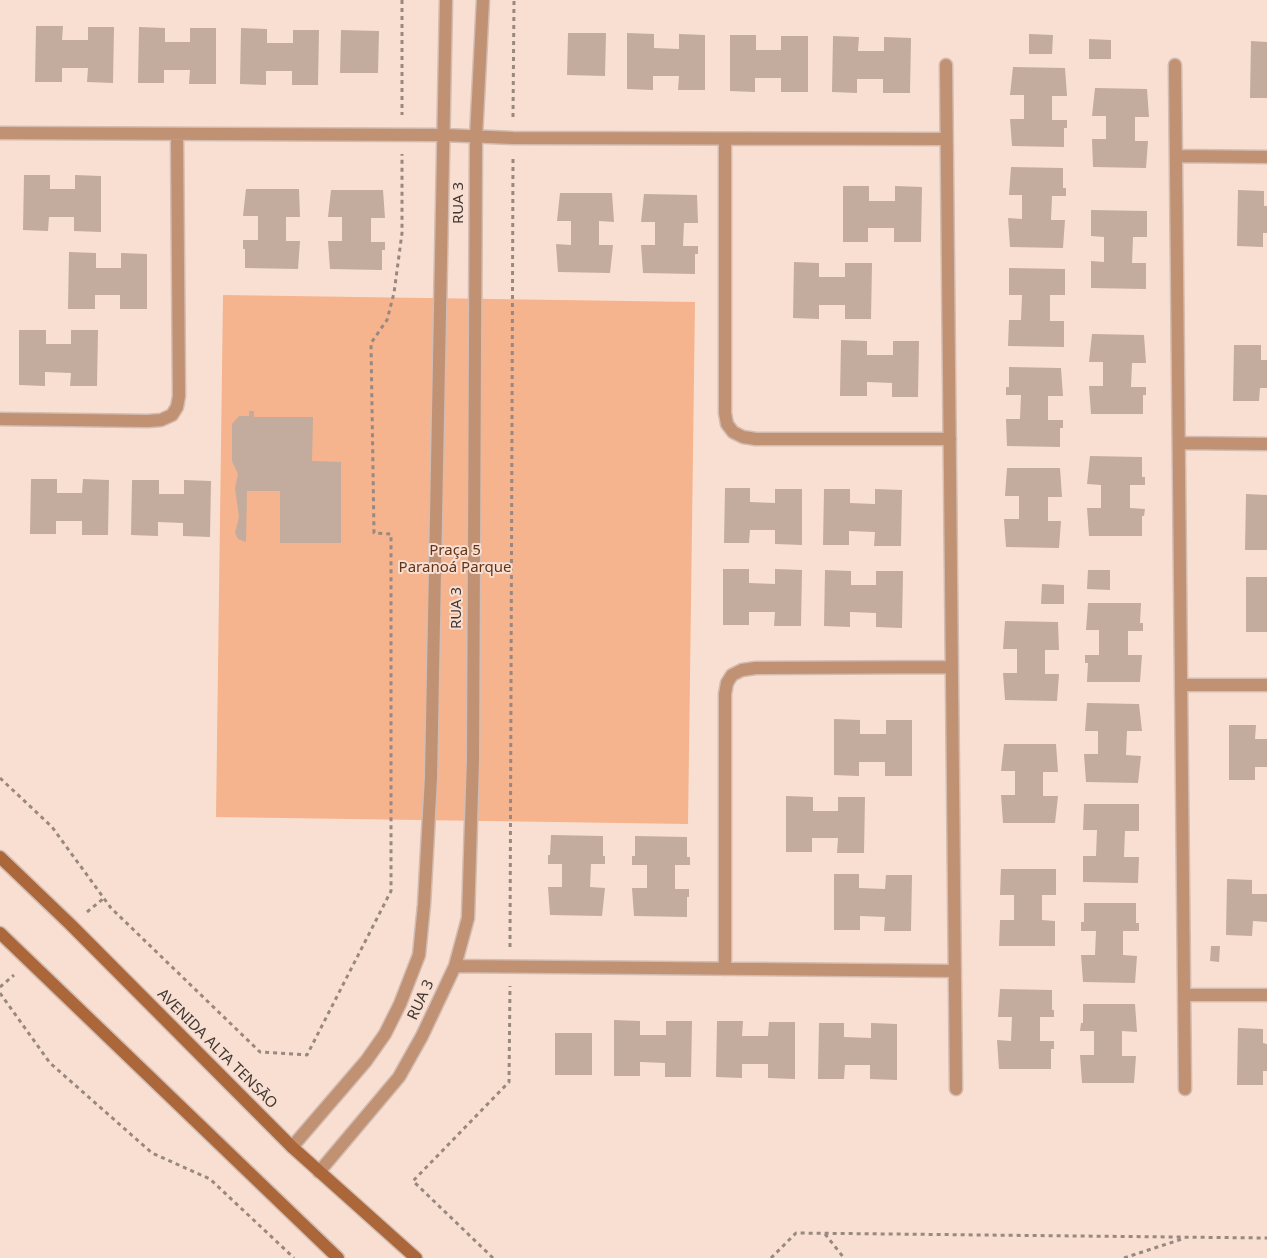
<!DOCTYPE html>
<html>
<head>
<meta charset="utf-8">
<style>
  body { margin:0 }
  canvas { display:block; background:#f8dfd2 }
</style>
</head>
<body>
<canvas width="1267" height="1258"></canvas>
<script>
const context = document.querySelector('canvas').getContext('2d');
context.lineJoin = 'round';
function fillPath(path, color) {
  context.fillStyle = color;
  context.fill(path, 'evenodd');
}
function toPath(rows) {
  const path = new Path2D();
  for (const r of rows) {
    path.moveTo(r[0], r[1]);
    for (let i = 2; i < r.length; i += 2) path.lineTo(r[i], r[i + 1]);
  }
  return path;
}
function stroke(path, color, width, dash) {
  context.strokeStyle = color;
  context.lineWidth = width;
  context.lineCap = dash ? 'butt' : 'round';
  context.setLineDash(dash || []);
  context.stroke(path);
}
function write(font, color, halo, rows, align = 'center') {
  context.font = font + ' "Noto Sans",sans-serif';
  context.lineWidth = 4;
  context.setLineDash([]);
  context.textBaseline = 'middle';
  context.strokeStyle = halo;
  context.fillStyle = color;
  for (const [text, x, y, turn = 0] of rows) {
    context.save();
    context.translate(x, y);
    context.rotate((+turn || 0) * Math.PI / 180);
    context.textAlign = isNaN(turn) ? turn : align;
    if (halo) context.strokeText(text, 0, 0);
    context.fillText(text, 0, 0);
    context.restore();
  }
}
fillPath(toPath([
  [223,295,695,302,688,824,216,817]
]), '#f5b48e');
fillPath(toPath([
  [36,26,63,26,62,40,88,40,88,27,114,27,113,83,87,82,88,68,62,68,62,82,35,82],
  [139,27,165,28,165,42,190,42,190,28,216,28,216,84,189,84,190,70,164,70,164,83,138,83],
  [241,28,267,29,267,43,293,43,293,30,319,30,318,85,292,85,292,71,266,71,266,85,240,84],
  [341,30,379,31,378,73,340,73],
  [568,33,606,33,605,76,567,75],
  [627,33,654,34,654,48,679,49,679,34,705,35,705,90,678,90,679,76,653,76,653,90,627,89],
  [1029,34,1053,35,1052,54,1029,54],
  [730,35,756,35,756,50,781,50,781,36,808,36,808,92,781,92,781,78,755,78,755,92,730,91],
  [833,36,859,37,858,51,884,51,884,37,911,38,910,93,883,93,883,79,857,79,857,93,832,92],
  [1089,39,1111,40,1111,59,1089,59],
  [1251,41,1267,42,1267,98,1250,98],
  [1013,67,1065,68,1067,96,1052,96,1052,120,1067,120,1067,128,1064,128,1064,147,1012,146,1010,119,1024,119,1024,95,1010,95],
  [1095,88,1147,89,1149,117,1135,117,1135,141,1148,141,1146,168,1093,167,1092,139,1106,139,1106,116,1092,116],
  [1011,167,1063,168,1063,188,1066,188,1066,196,1052,196,1051,220,1065,220,1063,248,1010,247,1008,218,1022,219,1022,195,1009,195],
  [24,175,50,175,50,189,75,189,75,175,101,176,101,232,74,231,74,217,49,217,48,231,23,230],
  [843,186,869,186,869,201,895,201,895,186,922,187,921,242,894,242,894,228,868,228,868,242,843,242],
  [246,189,299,189,300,217,286,217,286,241,300,241,298,269,245,268,245,249,243,249,243,240,258,240,258,216,243,216],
  [331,190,383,190,385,218,371,218,371,242,385,242,385,250,382,250,382,270,330,269,328,241,342,241,342,217,328,217],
  [1238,190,1264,191,1264,206,1267,206,1267,233,1263,233,1263,247,1237,246],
  [560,193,612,193,614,222,599,221,599,245,613,245,610,273,558,272,556,244,571,245,571,221,557,221],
  [644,194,697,195,698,223,684,223,683,246,698,246,698,254,695,254,695,274,643,273,641,245,655,245,655,222,641,222],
  [1091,210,1147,211,1147,237,1133,237,1132,263,1146,263,1146,289,1091,288,1091,261,1104,262,1104,237,1091,236],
  [69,252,96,253,96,268,121,268,121,253,147,254,147,309,120,309,120,295,95,295,95,309,68,309],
  [794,262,819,263,819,277,845,277,845,263,872,263,871,319,845,319,845,305,819,305,819,319,793,318],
  [1009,268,1065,269,1065,295,1050,295,1050,321,1064,321,1064,347,1008,346,1009,320,1021,320,1022,295,1009,295],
  [19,330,46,330,46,344,71,344,71,330,98,330,97,386,70,386,71,373,45,372,45,386,19,385],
  [1092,334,1144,335,1146,363,1132,363,1131,387,1146,387,1146,395,1143,395,1143,414,1091,414,1089,386,1103,386,1103,362,1089,362],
  [841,340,867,341,867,355,893,355,893,341,919,341,918,397,892,397,892,383,867,382,867,396,840,396],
  [1234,345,1261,345,1261,360,1267,360,1267,388,1260,388,1259,401,1233,401],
  [1009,367,1061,368,1063,396,1048,396,1048,420,1063,420,1063,428,1060,428,1060,447,1007,446,1006,419,1020,419,1021,395,1006,395,1006,387,1009,387],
  [249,411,254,411,254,417,313,417,312,461,341,462,341,543,280,543,280,491,247,491,246,542,238,539,235,533,239,517,235,488,238,474,232,461,232,424,239,416,249,416],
  [1090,456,1142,457,1142,477,1145,477,1145,485,1130,485,1130,508,1145,509,1144,516,1142,516,1142,536,1089,536,1087,508,1101,508,1101,485,1087,484],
  [1007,468,1060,468,1062,497,1048,497,1048,521,1061,521,1059,548,1006,547,1004,519,1019,519,1019,496,1005,496],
  [31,479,57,479,57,493,82,493,83,479,109,480,108,535,82,535,82,521,56,521,56,534,30,534],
  [132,480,159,480,159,494,184,494,184,480,211,481,210,537,183,536,183,523,158,522,158,536,131,535],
  [725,488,750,488,750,502,775,503,775,489,802,489,802,545,775,544,775,530,750,530,749,543,724,543],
  [824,489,850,489,850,503,875,504,875,489,902,490,901,546,874,546,875,532,849,531,849,545,823,545],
  [1246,494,1267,495,1267,550,1245,550],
  [723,569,749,569,749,583,775,584,775,569,802,570,801,626,774,626,775,612,749,612,749,625,723,625],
  [825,570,851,571,851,585,876,585,876,571,903,571,902,628,876,627,876,613,850,612,850,627,824,626],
  [1088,570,1110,570,1110,590,1087,589],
  [1246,577,1267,577,1267,632,1246,632],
  [1042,584,1064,585,1064,604,1041,604],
  [1088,603,1141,603,1140,623,1143,623,1143,631,1128,631,1128,655,1142,655,1140,682,1087,682,1088,663,1085,663,1085,655,1099,655,1099,630,1086,630],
  [1005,621,1058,622,1059,650,1045,650,1045,674,1059,674,1057,701,1005,700,1003,673,1017,673,1017,649,1003,649],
  [1087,703,1139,704,1142,731,1127,731,1126,755,1141,756,1138,783,1086,782,1084,754,1098,754,1098,731,1085,731],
  [834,719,860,720,860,734,886,734,886,720,912,720,912,776,885,776,885,762,859,762,859,776,834,775],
  [1229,725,1256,725,1255,739,1267,739,1267,767,1255,767,1255,780,1229,780],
  [1004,744,1056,744,1058,772,1043,772,1043,796,1058,796,1055,823,1003,823,1001,795,1015,795,1015,771,1001,771],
  [786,796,813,797,813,811,838,811,838,797,865,797,864,853,837,853,838,838,812,838,812,852,786,852],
  [1084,804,1139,804,1139,831,1125,831,1124,857,1139,857,1138,883,1083,882,1083,856,1096,856,1097,830,1083,830],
  [551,835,603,836,603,856,605,856,605,864,591,864,590,887,605,888,602,916,550,915,548,887,562,887,562,864,548,864,548,855,550,855],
  [635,836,687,837,687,857,690,857,690,865,675,865,675,889,689,889,689,897,687,897,687,917,634,916,632,888,647,888,647,865,632,865,632,856,635,856],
  [1001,869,1056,869,1056,895,1042,895,1042,920,1055,921,1055,946,999,946,1000,920,1014,920,1014,895,1000,895],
  [834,874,859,874,859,888,885,889,886,875,912,875,911,931,884,931,885,917,860,916,860,930,834,930],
  [1227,879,1252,880,1252,894,1267,894,1267,922,1253,921,1252,936,1226,935],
  [1084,903,1136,903,1136,923,1139,923,1139,931,1123,931,1123,955,1137,956,1135,983,1083,982,1081,955,1095,955,1096,931,1081,931,1081,922,1084,922],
  [1211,946,1220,946,1219,962,1210,961],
  [1000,989,1052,990,1052,1010,1054,1010,1054,1017,1040,1017,1040,1041,1054,1041,1054,1049,1051,1049,1051,1069,999,1069,997,1040,1011,1041,1012,1017,998,1017],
  [1083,1004,1135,1004,1137,1032,1122,1031,1122,1056,1136,1056,1134,1083,1082,1083,1080,1055,1094,1055,1094,1031,1080,1031,1081,1023,1083,1023],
  [614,1020,640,1021,640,1035,666,1035,666,1021,692,1021,691,1077,665,1077,665,1063,640,1062,640,1076,614,1076],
  [717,1021,743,1021,742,1036,768,1036,769,1022,795,1022,795,1079,768,1078,768,1064,742,1064,742,1078,716,1077],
  [819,1023,844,1023,844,1037,871,1038,871,1023,897,1024,897,1080,870,1079,870,1065,845,1065,844,1079,818,1079],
  [1238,1028,1263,1029,1263,1043,1267,1044,1267,1071,1263,1071,1263,1085,1237,1085],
  [555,1033,592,1033,592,1075,555,1075]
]), '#c3ab9e');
const street = toPath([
  [946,65,956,1089],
  [1175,65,1185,1089],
  [0,133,444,135,513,138,946,139],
  [725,139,725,413,727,424,733,432,743,437,756,439,950,439],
  [1176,156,1267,157],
  [0,419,148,421,161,420,172,415,177,407,179,396,177,134],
  [1179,443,1267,444],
  [1181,685,1267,685],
  [455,966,955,971],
  [725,969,725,694,727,683,732,675,742,670,756,668,952,667],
  [1185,995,1267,995],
  [292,1147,366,1061,385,1034,400,1004,419,955,424,905,431,777,446,0],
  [319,1172,399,1077,422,1036,455,966,468,918,473,759,476,137,483,0]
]);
const secondary = toPath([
  [0,857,71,925,292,1147,416,1258],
  [0,933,338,1258]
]);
stroke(street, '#d3bdb2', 15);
stroke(secondary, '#d3bdb2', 15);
stroke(toPath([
  [402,0,402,115],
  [513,117,514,0],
  [0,778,52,827,111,908,260,1052,307,1055,391,891,391,534,374,533,371,343,387,320,394,293,402,233,402,154],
  [87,912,104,898],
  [510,947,513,158],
  [0,987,14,975],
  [0,993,50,1063,152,1153,210,1179,294,1258],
  [825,1234,844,1258],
  [493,1258,413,1181,509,1082,510,986],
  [771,1258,796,1233,1267,1238],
  [1124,1258,1182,1239]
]), '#99887f', 3, [4, 4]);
stroke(street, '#c19174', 12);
stroke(secondary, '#ab663a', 12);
write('15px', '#413732', '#f8dfd2', [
  ["RUA 3",459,203,-90],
  ["RUA 3",457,608,-90],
  ["RUA 3",421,1000,-65],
  ["AVENIDA ALTA TENSĀO",217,1049,45]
]);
write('15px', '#623518', '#f8dfd2', [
  ["Praça 5",455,551],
  ["Paranoá Parque",455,568]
]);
</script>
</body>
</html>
